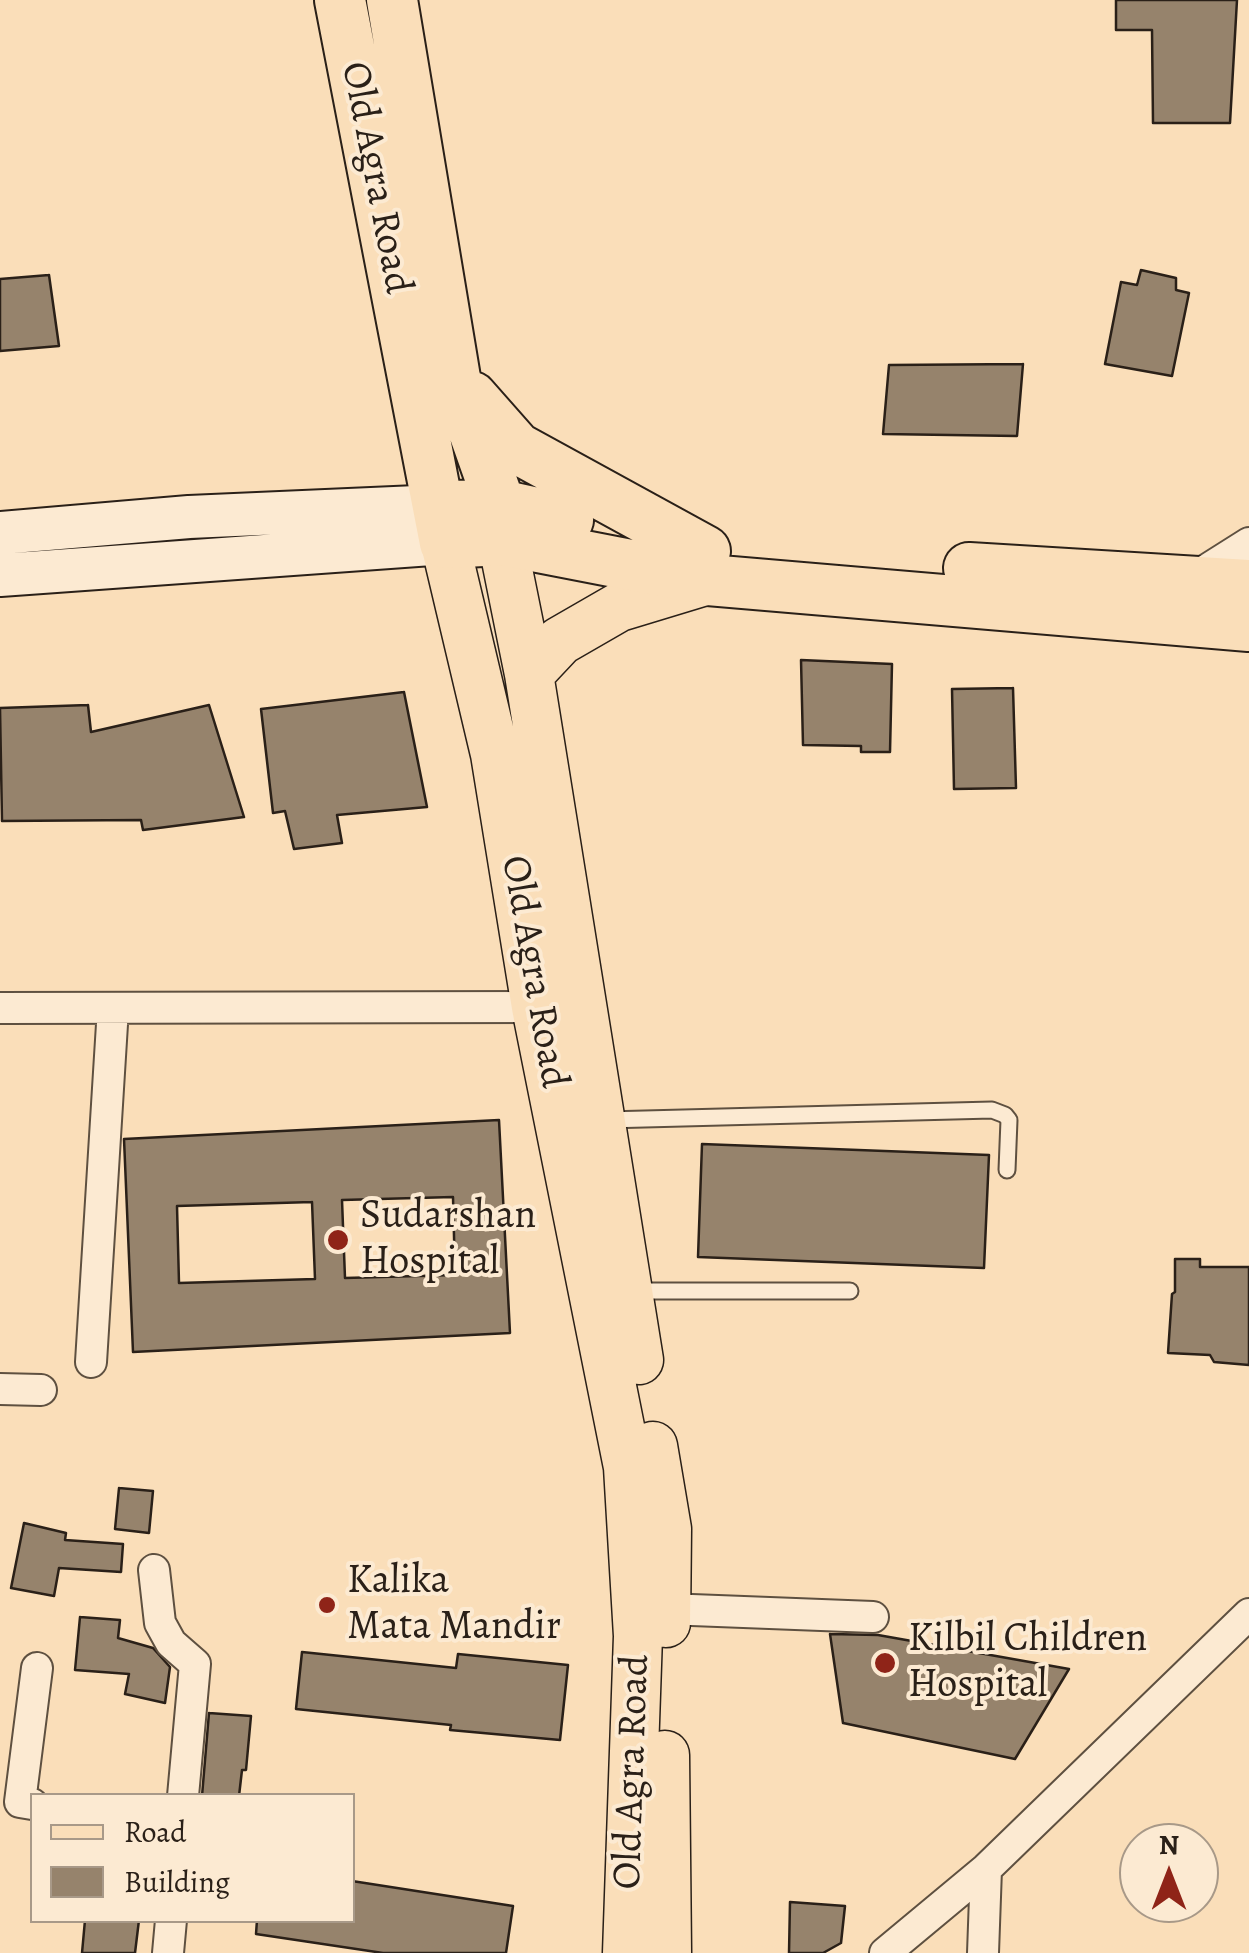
<!DOCTYPE html>
<html>
<head>
<meta charset="utf-8">
<style>
  body { margin:0 }
  #map { position:relative; width:1249px; height:1953px; overflow:hidden; background:#fadeb9; font-family:Alegreya,serif }
  canvas { display:block }
  .legend { position:absolute; left:30px; top:1793px; width:325px; height:130px; box-sizing:border-box; background:#fcead2; border:2px solid #a89988; margin:0; padding:12px 18px; list-style:none; font-size:30px; color:#2a2018 }
  .legend li { display:flex; align-items:center; gap:20px; height:50px }
  .legend b { width:50px; border:2px solid #a89988 }
  .north { position:absolute; left:1119px; top:1823px; width:100px; height:100px; box-sizing:border-box; background:#fcead2; border:2px solid #a89988; border-radius:50%; rotate:0deg; font-size:28px; font-weight:700; line-height:40px; text-align:center; color:#2a2018 }
  .north::after { content:''; display:block; margin:auto; width:35px; height:45px; background:#8f2418; clip-path:polygon(50% 0,100% 100%,50% 72%,0 100%) }
</style>
</head>
<body>
<div id="map">
<canvas width="1249" height="1953"></canvas>
<ul class="legend">
<li><b style="height:12px;background:#fadeb9"></b>Road</li>
<li><b style="height:28px;background:#96836c"></b>Building</li>
</ul>
<div class="north">N</div>
</div>
<script>
const context = document.querySelector('canvas').getContext('2d');
context.lineJoin = 'round';
function fillPath(path, color) {
  context.fillStyle = color;
  context.fill(path, 'evenodd');
}
function toPath(rows) {
  const path = new Path2D();
  for (const r of rows) {
    path.moveTo(r[0], r[1]);
    for (let i = 2; i < r.length; i += 2) path.lineTo(r[i], r[i + 1]);
  }
  return path;
}
function stroke(path, color, width, dash) {
  context.strokeStyle = color;
  context.lineWidth = width;
  context.lineCap = dash ? 'butt' : 'round';
  context.setLineDash(dash || []);
  context.stroke(path);
}
function write(font, color, halo, rows, align = 'center') {
  context.font = font + ' Alegreya,serif';
  context.lineWidth = 8;
  context.setLineDash([]);
  context.textBaseline = 'middle';
  context.strokeStyle = halo;
  context.fillStyle = color;
  for (const [text, x, y, turn = 0] of rows) {
    context.save();
    context.translate(x, y);
    context.rotate((+turn || 0) * Math.PI / 180);
    context.textAlign = isNaN(turn) ? turn : align;
    if (halo) context.strokeText(text, 0, 0);
    context.fillText(text, 0, 0);
    context.restore();
  }
}
const building = toPath([
  [1116,0,1237,0,1230,123,1153,123,1152,30,1116,30,1116,0],
  [1141,270,1176,278,1176,290,1189,293,1172,376,1105,364,1121,282,1137,285,1141,270],
  [49,275,59,346,0,351,0,279,49,275],
  [1023,364,1017,436,883,434,889,365,1023,364],
  [801,660,892,664,890,752,861,752,861,746,803,745,801,660],
  [1013,688,1016,788,954,789,952,689,1013,688],
  [404,692,427,807,337,815,342,843,294,849,285,811,273,813,261,709,404,692],
  [88,705,91,732,209,705,244,817,143,830,141,820,2,821,0,708,88,705],
  [499,1120,510,1333,133,1352,124,1139,499,1120],
  [453,1197,455,1275,345,1278,342,1200,453,1197],
  [312,1202,315,1279,179,1283,177,1206,312,1202],
  [702,1144,989,1155,984,1268,698,1257,702,1144],
  [1175,1259,1200,1259,1200,1267,1249,1267,1249,1365,1214,1362,1210,1355,1168,1353,1172,1294,1175,1292,1175,1259],
  [119,1488,153,1491,149,1533,115,1529,119,1488],
  [24,1523,66,1533,65,1540,123,1544,121,1572,59,1568,54,1596,11,1588,24,1523],
  [80,1617,120,1620,118,1638,153,1648,170,1667,165,1703,125,1694,129,1674,75,1670,80,1617],
  [830,1634,878,1635,1069,1669,1015,1759,843,1723,830,1634],
  [302,1652,456,1668,458,1654,568,1665,560,1740,450,1730,451,1725,296,1709,302,1652],
  [209,1713,251,1716,246,1770,242,1770,239,1796,202,1796,209,1713],
  [352,1881,513,1906,506,1953,383,1953,256,1934,257,1920,352,1920,352,1881],
  [790,1902,845,1906,841,1943,823,1953,789,1953,790,1902],
  [85,1920,139,1920,135,1953,82,1953,85,1920]
]);
fillPath(building, '#96836c');
stroke(building, '#2a2018', 2.5);
const service = toPath([
  [606,1120,992,1110,1005,1115,1009,1120,1007,1170],
  [634,1291,850,1291]
]);
const minor = toPath([
  [1192,579,1249,543],
  [0,1008,536,1007],
  [91,1362,113,1008],
  [0,1389,41,1390],
  [154,1570,160,1623,171,1643,195,1664,183,1796],
  [666,1609,873,1617],
  [32,1804,20,1802,37,1668],
  [168,1953,171,1920],
  [885,1953,986,1869,1249,1614],
  [983,1953,986,1869]
]);
const secondary = toPath([
  [0,533,189,517,440,506],
  [0,575,445,543]
]);
const primary = toPath([
  [502,540,529,674,639,1360],
  [445,543,495,754,536,1007,628,1467,638,1636,627,1953],
  [529,674,560,641,619,607,708,580],
  [653,1446,667,1529,666,1623],
  [665,1755,667,1953]
]);
const trunk = toPath([
  [340,0,445,543,502,540,708,580,1249,626],
  [392,0,455,378,500,505,502,537],
  [472,397,517,448,705,551],
  [440,506,500,505,568,520],
  [969,568,1249,585]
]);
stroke(service, '#5e5040', 19);
stroke(minor, '#5e5040', 34);
stroke(secondary, '#2a2018', 46);
stroke(primary, '#2a2018', 51);
stroke(trunk, '#2a2018', 54);
stroke(service, '#fcead2', 15);
stroke(minor, '#fcead2', 30);
stroke(secondary, '#fcead2', 42);
stroke(primary, '#fadeb9', 48);
stroke(trunk, '#fadeb9', 50);
for (const [x, y, r, color] of [
  [338,1240,12,"#8f2418"],
  [327,1605,10,"#8f2418"],
  [885,1663,12,"#8f2418"]
]) {
  const dot = new Path2D();
  dot.arc(x, y, r, 0, 2 * Math.PI);
  context.fillStyle = color;
  context.fill(dot);
  stroke(dot, '#fcead2', 4);
}
write('40px', '#2a2018', '#fcead2', [
  ["Old Agra Road",375,178,79],
  ["Old Agra Road",533,972,80],
  ["Old Agra Road",633,1772,-88]
]);
write('40px', '#2a2018', '#fcead2', [
  ["Sudarshan",360,1217],
  ["Hospital",360,1263],
  ["Kalika",347,1582],
  ["Mata Mandir",347,1628],
  ["Kilbil Children",908,1640],
  ["Hospital",908,1686]
], 'left');
</script>
</body>
</html>
